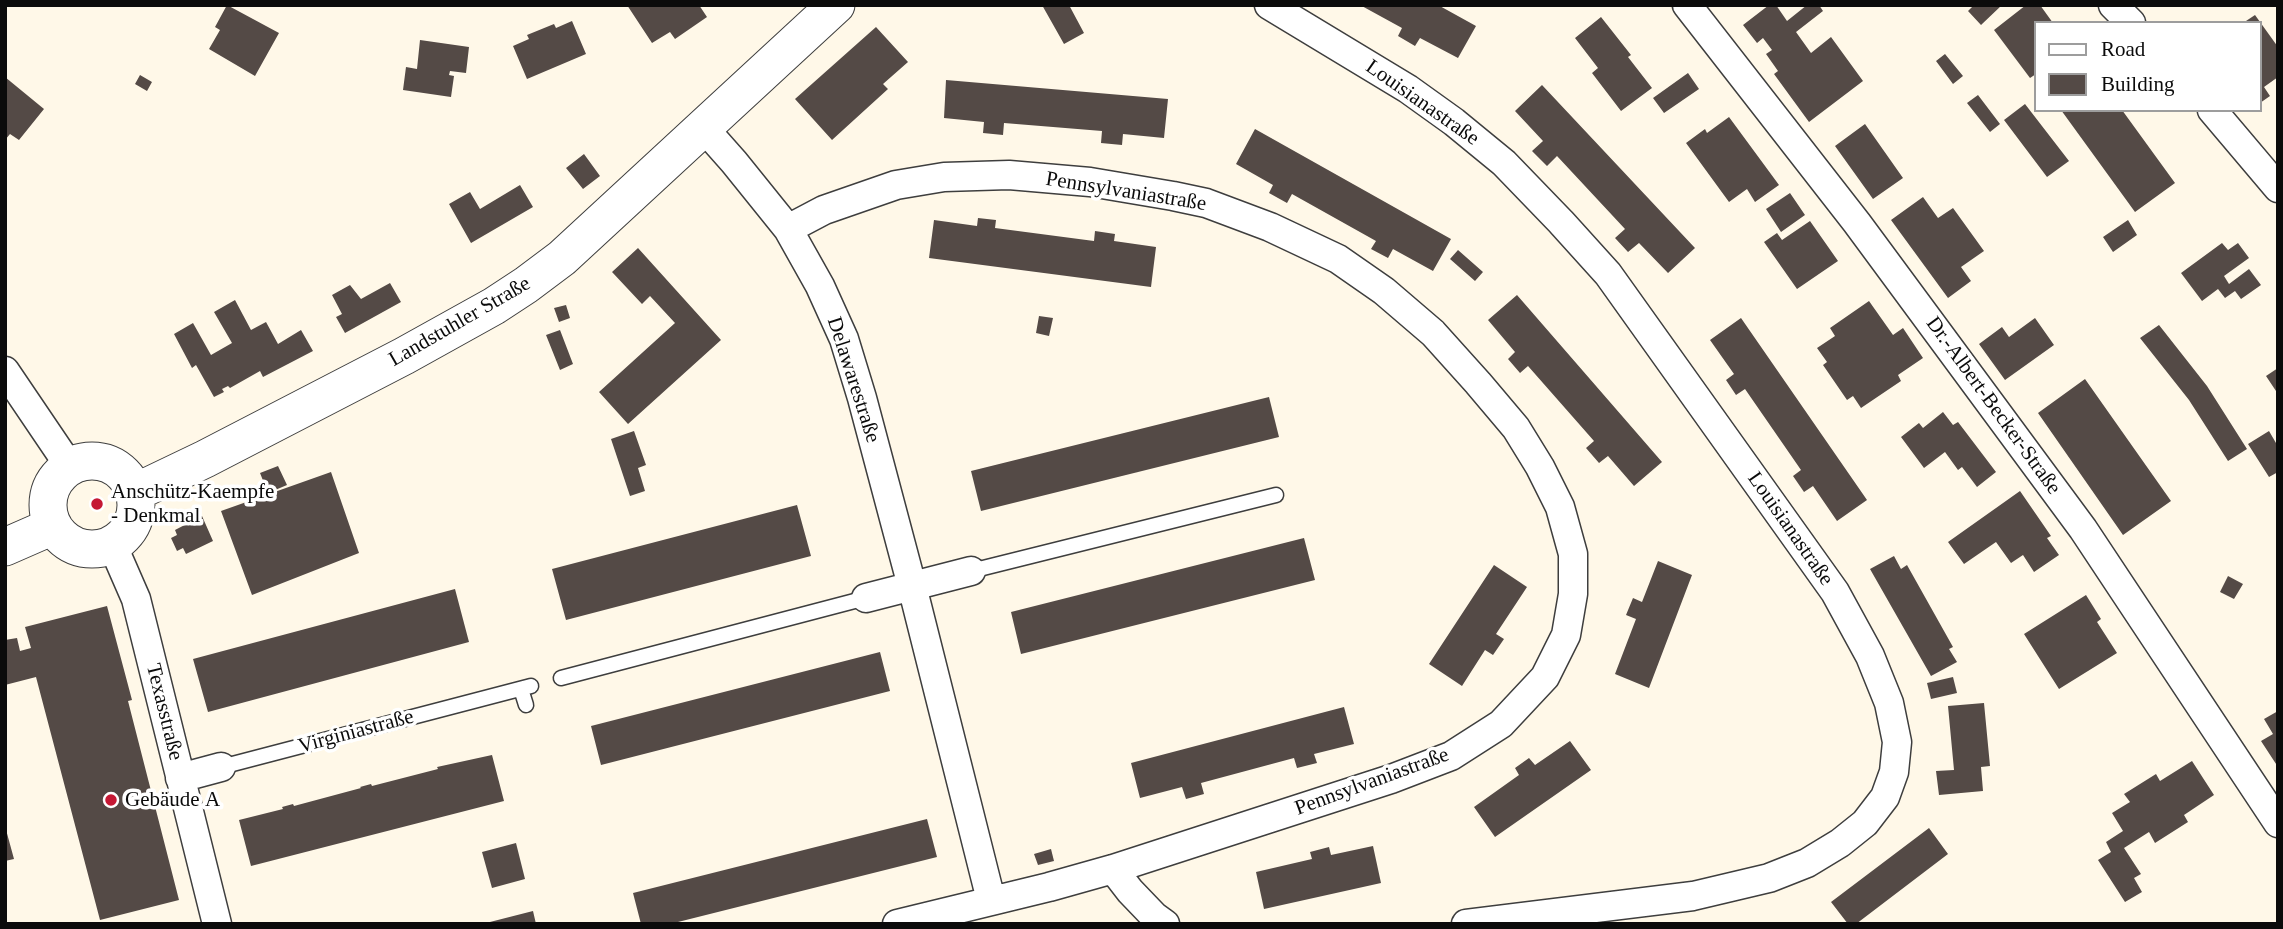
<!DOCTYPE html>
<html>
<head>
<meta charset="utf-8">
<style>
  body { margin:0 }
  #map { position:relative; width:2283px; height:929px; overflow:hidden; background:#fff8e8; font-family:"Times New Roman",serif }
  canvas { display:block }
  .frame { position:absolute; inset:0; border:7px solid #0b0b0b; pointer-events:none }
  .legend { position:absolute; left:2034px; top:21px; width:228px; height:91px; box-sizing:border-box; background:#fff; border:2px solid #9d9d9d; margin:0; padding:9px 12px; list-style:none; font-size:21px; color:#0b0b0b }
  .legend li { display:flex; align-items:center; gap:14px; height:35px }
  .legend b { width:35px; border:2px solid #9d9d9d }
</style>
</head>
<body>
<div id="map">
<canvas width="2283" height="929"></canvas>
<div class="frame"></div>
<ul class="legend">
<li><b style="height:9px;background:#fff"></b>Road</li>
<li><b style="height:19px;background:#544a46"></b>Building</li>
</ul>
</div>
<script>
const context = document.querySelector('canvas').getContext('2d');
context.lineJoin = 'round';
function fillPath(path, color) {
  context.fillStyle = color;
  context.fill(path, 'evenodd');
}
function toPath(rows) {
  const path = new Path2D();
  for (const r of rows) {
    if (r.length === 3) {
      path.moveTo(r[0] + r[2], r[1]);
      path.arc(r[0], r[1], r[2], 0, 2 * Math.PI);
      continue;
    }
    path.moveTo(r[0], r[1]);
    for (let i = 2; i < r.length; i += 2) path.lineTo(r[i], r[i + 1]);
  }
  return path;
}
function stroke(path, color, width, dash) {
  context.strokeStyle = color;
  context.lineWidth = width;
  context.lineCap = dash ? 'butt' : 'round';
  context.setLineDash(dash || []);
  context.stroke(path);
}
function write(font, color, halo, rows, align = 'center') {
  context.font = font + ' "Times New Roman",serif';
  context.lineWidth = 7;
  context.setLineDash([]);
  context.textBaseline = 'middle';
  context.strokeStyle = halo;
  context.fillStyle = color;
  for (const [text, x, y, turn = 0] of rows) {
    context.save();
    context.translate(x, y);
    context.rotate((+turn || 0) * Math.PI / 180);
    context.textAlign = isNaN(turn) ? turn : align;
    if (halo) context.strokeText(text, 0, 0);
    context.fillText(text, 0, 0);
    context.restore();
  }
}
fillPath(toPath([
  [227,5,279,33,255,76,209,49,220,30,215,27],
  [627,5,699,5,707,17,675,39,670,32,652,43],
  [1042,5,1069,5,1084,33,1064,44],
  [1360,5,1438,5,1476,26,1458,58,1420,38,1415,46,1398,36,1402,28],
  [1769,5,1776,5,1787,21,1807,5,1819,5,1823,11,1796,32,1811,53,1831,37,1863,81,1809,122,1774,74,1778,71,1766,54,1772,50,1763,38,1757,43,1743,25],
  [1974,5,2002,5,1981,25,1968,11],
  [2026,5,2040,5,2053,23,2036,23,2036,74,2030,78,1994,30],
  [2255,15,2278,47,2278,77,2264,87,2270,96,2260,103,2260,23,2243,23],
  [1601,17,1631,55,1628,57,1652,88,1621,111,1592,73,1598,68,1575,38],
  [572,21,586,54,527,79,513,46,529,39,527,35,554,24,556,28],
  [876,27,908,62,883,84,888,89,832,140,795,99],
  [420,40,469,47,466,73,450,71,449,75,454,76,451,97,403,90,406,67,417,69],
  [1945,54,1963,76,1953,84,1936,61],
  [1688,73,1699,89,1664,113,1653,98],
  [140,75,152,82,147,91,135,84],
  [5,77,44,109,19,140,10,134,5,140],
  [946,80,1168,99,1164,138,1123,134,1122,145,1101,143,1102,131,1004,123,1003,135,983,133,984,122,944,118],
  [1542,85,1695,248,1668,273,1639,243,1628,252,1615,238,1625,229,1557,156,1547,166,1532,151,1543,141,1515,111],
  [1978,95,2000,124,1990,132,1967,103],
  [2025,104,2069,161,2047,177,2004,120],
  [2061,110,2122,110,2175,183,2135,212],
  [1729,117,1779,185,1755,202,1747,189,1729,202,1686,143,1705,129,1707,133],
  [1865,124,1903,178,1873,199,1835,146],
  [1255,129,1451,239,1433,271,1393,249,1388,258,1371,249,1376,241,1292,194,1287,203,1269,193,1273,185,1236,164],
  [584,154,600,176,583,189,566,168],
  [520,185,533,207,471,243,449,204,470,192,480,209],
  [1790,193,1805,215,1781,232,1766,209],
  [1923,197,1938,218,1953,208,1984,251,1961,267,1971,281,1948,298,1891,220],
  [978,218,996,220,995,228,1094,241,1095,231,1115,234,1114,241,1156,247,1151,287,929,258,934,220,977,226],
  [2128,220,2137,235,2113,252,2103,237],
  [1810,221,1838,261,1797,289,1764,242,1777,233,1782,240],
  [2222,243,2228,250,2238,243,2249,258,2224,276,2229,284,2249,269,2261,285,2241,299,2235,291,2225,298,2218,289,2202,301,2181,273],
  [638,248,721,340,628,424,599,392,675,323,650,296,642,304,612,272],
  [1458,250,1483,272,1475,281,1450,259],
  [390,283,401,302,345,333,336,317,342,314,332,295,350,285,361,299],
  [1517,295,1662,462,1634,486,1608,456,1599,463,1586,448,1594,441,1528,366,1520,373,1508,359,1515,352,1488,320],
  [235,300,251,330,266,322,278,344,301,330,313,351,263,377,260,371,230,388,228,386,222,389,224,392,214,397,196,365,192,368,174,334,193,323,211,355,232,343,214,312],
  [1869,301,1893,335,1903,328,1923,358,1898,375,1901,381,1861,408,1853,396,1847,400,1823,365,1827,362,1817,348,1835,336,1830,328],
  [566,305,570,318,559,322,554,308],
  [1039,316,1053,318,1049,336,1036,333],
  [1741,318,1867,500,1837,521,1813,486,1804,492,1793,476,1801,470,1745,389,1736,395,1726,380,1734,374,1710,340],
  [2035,318,2054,345,2005,380,1979,344,2002,327,2009,337],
  [2159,325,2207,386,2247,449,2228,461,2189,400,2140,338],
  [560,330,573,364,560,370,546,335],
  [2278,368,2278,394,2266,376],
  [2085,379,2171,501,2123,535,2038,413],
  [1269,397,1279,437,981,511,971,471],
  [1943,412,1953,425,1958,422,1996,472,1977,487,1962,467,1958,470,1945,452,1924,468,1901,437,1919,423,1923,428],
  [634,431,646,465,638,468,645,491,630,496,611,439],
  [2269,431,2276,443,2278,442,2278,472,2269,477,2248,444],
  [278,466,287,485,268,493,260,473],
  [331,472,359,553,252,595,221,511],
  [2020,491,2051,536,2047,538,2059,555,2034,572,2023,555,2011,563,1996,542,1964,564,1948,542],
  [797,505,811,556,566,620,552,569],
  [202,516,213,541,186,554,183,548,177,551,171,538,177,535,175,530],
  [1304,538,1315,580,1021,654,1011,612],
  [1894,556,1901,569,1907,565,1953,647,1949,649,1957,662,1931,676,1870,569],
  [1658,561,1692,575,1649,688,1615,674,1636,619,1626,615,1633,598,1642,602],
  [1494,565,1527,587,1496,634,1504,639,1493,655,1485,650,1462,686,1429,664],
  [2228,576,2243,584,2234,599,2220,592],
  [455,589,469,642,208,712,193,659],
  [2086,595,2101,619,2097,622,2117,653,2059,689,2024,634],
  [107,606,132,700,128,701,179,900,100,920,36,677,5,685,5,640,17,638,20,651,31,648,25,627],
  [880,652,890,691,601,765,591,726],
  [1953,677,1957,693,1931,699,1927,683],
  [1984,703,1990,766,1981,767,1983,791,1939,795,1936,771,1954,770,1948,706],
  [1344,707,1354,744,1314,754,1317,763,1297,768,1294,758,1201,783,1204,794,1186,799,1182,787,1140,798,1131,763],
  [2278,711,2278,767,2261,741,2273,734,2264,719],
  [1570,741,1591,770,1495,837,1474,807,1519,775,1515,768,1529,758,1535,765],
  [492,755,504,801,251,866,239,820,283,809,282,807,293,804,294,806,361,788,360,787,371,784,372,786,438,769,437,767],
  [2192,761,2214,795,2184,815,2188,822,2155,843,2149,832,2124,848,2141,874,2134,878,2142,892,2125,902,2098,860,2111,852,2106,842,2123,831,2112,813,2130,802,2124,794,2156,774,2160,781],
  [927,819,937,857,670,924,641,924,633,893],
  [5,826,14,859,5,861],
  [1929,828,1948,854,1856,924,1848,924,1831,902],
  [516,843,525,879,492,888,482,852],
  [1373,846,1381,883,1264,909,1256,872,1312,859,1310,852,1329,847,1331,855],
  [1051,849,1054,861,1038,865,1034,854],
  [533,911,536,924,486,924,486,923]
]), '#544a46');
const service = toPath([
  [971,571,1276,495],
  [561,678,866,598],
  [521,689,526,705],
  [221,767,531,686]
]);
const minor = toPath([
  [1269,5,1408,89,1454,122,1504,163,1561,222,1608,274,1835,592,1870,656,1889,703,1897,742,1894,772,1885,797,1865,823,1840,843,1807,863,1769,878,1693,896,1466,924],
  [1687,5,1857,223,2083,529,2278,823],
  [2113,5,2131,23],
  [2212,110,2278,188],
  [703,127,734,162,788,229,820,286,844,339,862,398,912,586,991,900],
  [788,229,824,210,896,185,944,177,1009,175,1090,182,1173,196,1206,203,1270,227,1338,259,1384,291,1433,333,1478,383,1516,428,1540,467,1560,507,1573,554,1573,594,1566,635,1545,677,1501,724,1451,756,1391,779,1113,869,1049,887,897,924],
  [5,371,70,467],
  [112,544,136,599,217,924],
  [866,598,971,571],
  [180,778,221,767],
  [1113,869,1130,891,1154,916,1165,924]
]);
const tertiary = toPath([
  [92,505,44],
  [134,493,205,459,404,356,494,306,526,285,562,258,836,5],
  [5,547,53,526]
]);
stroke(service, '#3e3e3e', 17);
stroke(minor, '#3e3e3e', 31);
stroke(tertiary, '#3e3e3e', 39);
stroke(service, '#fff', 14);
stroke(minor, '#fff', 28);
stroke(tertiary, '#fff', 37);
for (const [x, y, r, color] of [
  [97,504,7,"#c51834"],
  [111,800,7,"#c51834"]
]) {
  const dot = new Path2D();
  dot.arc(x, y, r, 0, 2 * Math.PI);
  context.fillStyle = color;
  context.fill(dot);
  stroke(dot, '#fff', 2.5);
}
write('21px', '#0b0b0b', '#fff', [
  ["Louisianastraße",1422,103,35],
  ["Pennsylvaniastraße",1126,192,9],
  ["Landstuhler Straße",460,322,-30],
  ["Delawarestraße",853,380,72],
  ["Dr.-Albert-Becker-Straße",1993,406,54],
  ["Louisianastraße",1790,529,55],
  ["Texasstraße",164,712,76],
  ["Virginiastraße",356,732,-15],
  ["Pennsylvaniastraße",1372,782,-20]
]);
write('21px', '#0b0b0b', '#fff', [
  ["Anschütz-Kaempfe",111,492],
  ["- Denkmal",111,516],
  ["Gebäude A",125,800]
], 'left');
</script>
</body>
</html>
